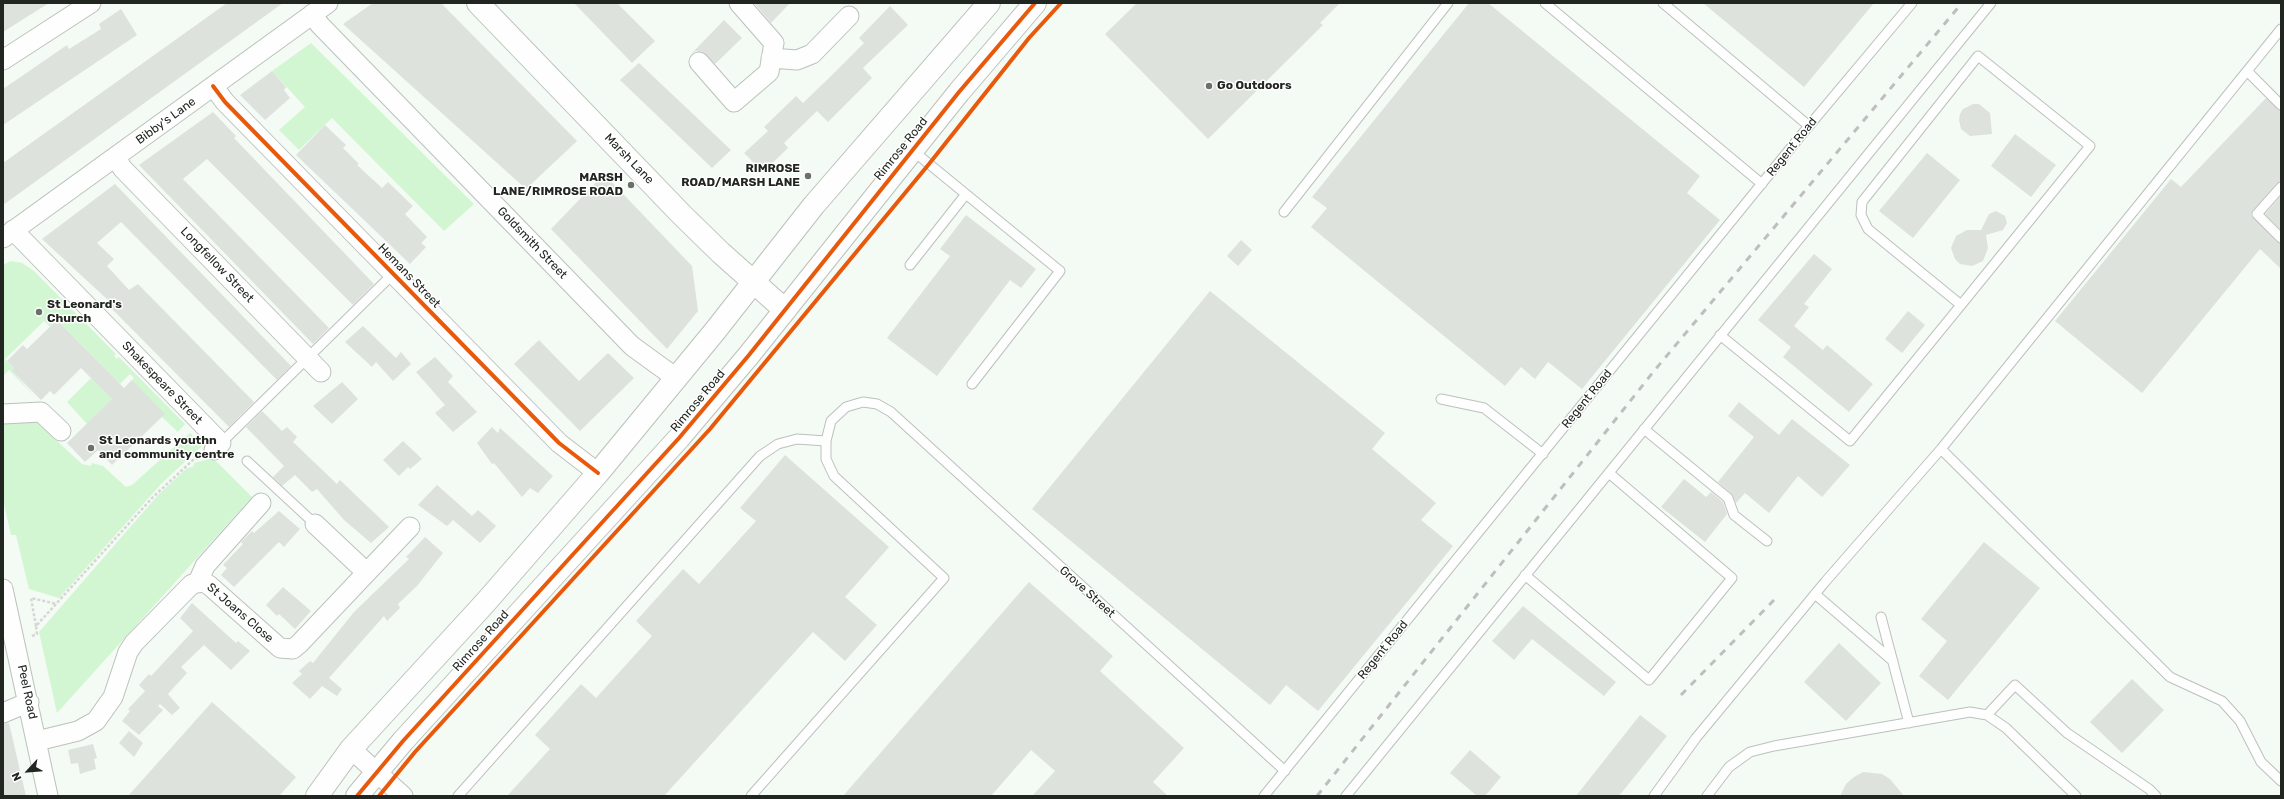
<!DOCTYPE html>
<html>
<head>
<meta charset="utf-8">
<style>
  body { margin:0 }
  #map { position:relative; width:2284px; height:799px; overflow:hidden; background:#f4faf4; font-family:Rubik,sans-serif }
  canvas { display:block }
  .frame { position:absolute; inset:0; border:4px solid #212621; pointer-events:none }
  .north { position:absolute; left:8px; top:751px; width:40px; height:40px; -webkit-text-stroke:3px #fff; paint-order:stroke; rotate:244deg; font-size:11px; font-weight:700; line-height:16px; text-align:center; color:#212621 }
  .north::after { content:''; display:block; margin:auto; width:14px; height:18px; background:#212621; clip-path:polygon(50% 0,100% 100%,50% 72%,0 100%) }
</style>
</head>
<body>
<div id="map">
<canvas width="2284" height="799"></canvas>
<div class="frame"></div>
<div class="north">N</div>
</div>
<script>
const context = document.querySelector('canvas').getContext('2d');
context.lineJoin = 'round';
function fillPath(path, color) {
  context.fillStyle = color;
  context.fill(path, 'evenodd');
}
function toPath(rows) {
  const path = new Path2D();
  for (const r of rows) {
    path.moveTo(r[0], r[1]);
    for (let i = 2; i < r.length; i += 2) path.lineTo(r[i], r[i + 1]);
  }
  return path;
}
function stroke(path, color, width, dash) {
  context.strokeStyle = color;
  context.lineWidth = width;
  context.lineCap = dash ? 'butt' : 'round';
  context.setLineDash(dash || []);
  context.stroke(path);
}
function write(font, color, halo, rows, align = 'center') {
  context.font = font + ' Rubik,sans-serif';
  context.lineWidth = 3;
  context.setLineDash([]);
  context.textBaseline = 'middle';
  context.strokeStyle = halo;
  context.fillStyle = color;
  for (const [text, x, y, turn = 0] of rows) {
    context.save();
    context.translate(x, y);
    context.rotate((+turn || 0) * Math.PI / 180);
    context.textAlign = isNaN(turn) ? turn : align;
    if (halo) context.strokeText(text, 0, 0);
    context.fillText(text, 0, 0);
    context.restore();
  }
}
fillPath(toPath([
  [311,43,474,204,444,231,332,118,299,150,279,130,305,107,272,71],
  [11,261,22,263,34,271,116,354,114,356,117,359,119,357,185,424,178,432,162,417,132,381,134,378,130,374,120,384,57,320,50,327,44,321,5,359,14,368,12,371,36,398,9,370,3,376,3,265],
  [91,378,119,392,87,424,67,402],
  [3,418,39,418,53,433,56,440,82,464,91,466,92,463,103,466,126,487,132,485,190,433,202,446,162,483,59,598,29,589,16,535,11,535,3,500],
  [213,458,252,497,57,713,39,632,158,495,187,468,193,467,194,463]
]), '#d3f6d2');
fillPath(toPath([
  [3,3,49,3,3,32],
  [227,3,283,3,3,205,3,163],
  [373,3,441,3,577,141,526,189,343,24],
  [574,3,617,3,655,41,632,63],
  [754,3,790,3,771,23],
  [1137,3,1340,3,1320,23,1323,25,1208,139,1105,34],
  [1469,3,1488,3,1700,176,1687,193,1720,220,1582,389,1548,362,1535,379,1521,367,1505,386,1311,227,1327,208,1312,197],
  [1703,3,1874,3,1804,87],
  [890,6,908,25,863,68,872,78,828,122,817,111,784,143,788,148,763,172,744,153,768,131,764,127,796,96,803,103,831,76,864,43,859,38],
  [121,9,137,35,3,125,3,89,67,45,69,49,101,29,99,24],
  [724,20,742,38,715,64,703,52,696,51,691,54],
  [639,63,731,150,712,168,620,80],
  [272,71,286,87,284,90,290,98,265,120,240,95],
  [2266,98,2281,111,2281,181,2277,183,2253,210,2251,215,2277,242,2281,244,2281,269,2260,249,2142,393,2055,321,2171,179,2181,187],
  [1973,104,1979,104,1990,113,1992,134,1970,136,1961,129,1959,120,1960,114,1963,109],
  [213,112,236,136,234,138,374,284,353,305,207,159,183,179,329,328,313,344,139,165],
  [325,125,346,145,343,148,359,164,357,165,382,188,388,182,413,206,405,214,427,237,421,243,426,247,410,264,296,155],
  [2015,134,2056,165,2031,197,1991,166],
  [1927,153,1960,180,1913,238,1879,211],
  [604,174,692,266,698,311,667,349,551,229],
  [115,184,291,366,277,380,121,222,97,243,114,259,107,266,129,290,138,284,253,401,254,402,229,427,107,304,109,301,42,239],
  [2281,196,2281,230,2265,214],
  [1996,211,2005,216,2007,223,2003,230,1986,235,1988,248,1983,261,1972,266,1960,264,1955,259,1951,248,1956,236,1967,230,1981,230,1989,214],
  [966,215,1036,269,1021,288,1010,280,937,376,887,338,950,256,940,249],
  [1241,240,1252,250,1238,266,1227,256],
  [1814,254,1832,269,1804,304,1809,307,1794,326,1823,350,1827,345,1873,384,1849,412,1783,357,1791,347,1758,320],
  [1210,291,1385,433,1372,449,1436,503,1421,520,1453,546,1318,711,1286,685,1270,705,1032,509],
  [1908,311,1925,325,1902,353,1885,339],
  [57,320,124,388,132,380,165,414,112,465,98,450,85,462,67,443,112,399,81,368,54,395,50,391,41,400,12,371,14,368,7,361,23,345,27,349],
  [363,326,396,358,401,352,411,364,393,381,376,362,372,367,345,342],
  [539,340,579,381,608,353,634,378,580,431,514,364],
  [435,357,453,376,448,382,477,412,453,432,435,413,445,405,416,372],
  [342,382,358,399,332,424,313,406],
  [1739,402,1779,435,1792,419,1850,465,1822,497,1798,476,1769,513,1745,493,1736,503,1732,494,1718,482,1754,437,1728,416],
  [262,411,282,431,287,427,297,437,293,442,337,484,340,480,389,527,371,543,344,520,317,489,312,492,295,475,282,486,273,477,284,466,246,427],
  [492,427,498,433,500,428,553,476,538,493,530,488,522,497,494,463,492,464,477,443],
  [403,441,422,459,410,469,408,467,399,476,383,460],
  [785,455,889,547,845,597,877,625,845,661,813,632,664,796,507,796,550,749,535,735,581,684,596,698,652,636,636,621,683,569,699,584,756,521,740,508],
  [1684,479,1706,497,1711,492,1723,502,1727,514,1705,542,1661,507],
  [437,485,472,516,478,510,496,526,480,543,453,520,447,526,418,505],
  [279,511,300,529,284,547,279,542,234,587,221,575,227,568,223,565,243,544,241,542,252,531,254,533],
  [425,537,443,553,417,586,398,604,400,608,387,621,384,616,329,678,342,689,337,696,322,686,310,699,292,683,302,674,299,671,310,661,313,663,354,612,409,559,406,557],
  [1984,542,2040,588,1948,700,1919,676,1947,641,1921,619],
  [1029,582,1113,656,1100,671,1184,748,1153,782,1168,796,1032,796,1055,771,1031,750,991,796,843,796],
  [283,587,311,611,295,629,279,614,277,616,266,605],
  [192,603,236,643,238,641,250,651,231,670,204,645,181,667,187,673,168,694,180,708,172,715,160,704,158,706,163,710,139,735,122,721,130,711,128,709,145,691,139,685,149,674,151,676,193,631,180,618],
  [1523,606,1616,682,1604,696,1532,639,1514,660,1492,641],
  [1839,643,1881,683,1846,721,1804,682],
  [2132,679,2164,710,2122,753,2090,722],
  [212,702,296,777,279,796,128,796],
  [1640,715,1667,736,1619,796,1576,796],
  [9,723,26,796,3,796,3,724],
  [129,731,143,743,134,757,119,743],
  [93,744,97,758,94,759,96,769,80,774,78,763,71,764,68,750],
  [1470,750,1501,777,1485,796,1477,796,1450,773],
  [1863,772,1882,774,1890,779,1904,796,1840,796,1846,784,1854,777]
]), '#dde2dd');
const lane = toPath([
  [1545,3,1762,184],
  [1663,3,1809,126],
  [2247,71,2281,105],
  [912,150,1060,271,972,384],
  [2281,187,2257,214,2281,238],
  [1284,212,1448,3],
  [910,265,966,194],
  [1720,335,1850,441,1961,305,2090,146,1978,56,1862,202,1861,215,1868,229,1961,305],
  [1441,399,1484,408,1543,454],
  [1644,429,1728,498,1734,515,1767,541],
  [221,443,393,274],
  [1941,449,2170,677,2222,701,2240,721,2261,762,2281,781],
  [247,461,315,524],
  [1525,575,1649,680,1732,578,1609,473],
  [1815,594,1893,661],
  [1881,617,1909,723],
  [1987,715,2015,685,2067,733,2149,789,2156,796],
  [458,796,760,456,778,444,797,439,826,441],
  [751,796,944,578,834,476,826,459,826,441,831,421,846,407,863,402,877,404,891,412,1285,771],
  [1264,796,1798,139,1912,3],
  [1346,796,1991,3],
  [1654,796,1696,738,1825,582,1941,449,2281,29],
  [1707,796,1729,767,1750,752,1774,746,1970,712,1987,715,2006,728,2076,796]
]);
const street = toPath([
  [312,14,320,25,632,346,676,378],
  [771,58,797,60,812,54,849,16],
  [3,60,91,3],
  [699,62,734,102,769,72,774,43,739,3],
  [213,86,225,102,559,443,598,473],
  [115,157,123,169,321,372],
  [13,230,221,443,214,450],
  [3,238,328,3],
  [3,414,41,412,61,431],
  [315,524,366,572],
  [198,582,205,566,261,503],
  [3,589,48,796],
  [3,713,29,702],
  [37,741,78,731,96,721,113,697,128,652,134,643,192,584,204,582,210,586,280,648,293,649,299,644,410,527],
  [351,749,403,796]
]);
const primary = toPath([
  [478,3,682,215,721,253,785,310]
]);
const highway = toPath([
  [317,796,351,749,485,603,598,473,715,331,814,205,989,3],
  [357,796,403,741,679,438,749,355,959,92,1035,3]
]);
stroke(lane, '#bcc1bc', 11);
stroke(street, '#bcc1bc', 21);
stroke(primary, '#bcc1bc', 24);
stroke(highway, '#bcc1bc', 24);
stroke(toPath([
  [36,626,31,598,57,604],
  [32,636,37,634,36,626,153,497,193,460,198,458]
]), '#d5d7d5', 2.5, [3, 2]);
stroke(lane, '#fdfefd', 9);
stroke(street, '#fdfefd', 19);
stroke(primary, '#fdfefd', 22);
stroke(highway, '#fdfefd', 22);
stroke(toPath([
  [1681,695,1774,600],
  [1317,796,1654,371,1962,3]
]), '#bdbebd', 3, [7, 7]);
stroke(toPath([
  [213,86,225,102,559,443,598,473],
  [357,796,403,741,679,438,749,355,959,92,1035,3],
  [379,796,415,752,710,429,929,164,1029,38,1061,3]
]), '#e8590c', 4);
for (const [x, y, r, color] of [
  [1209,86,4,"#6b706b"],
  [808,176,4,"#6b706b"],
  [631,185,4,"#6b706b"],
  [39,312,4,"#6b706b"],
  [91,448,4,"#6b706b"]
]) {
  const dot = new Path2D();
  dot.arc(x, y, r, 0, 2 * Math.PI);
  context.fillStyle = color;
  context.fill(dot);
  stroke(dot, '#fff', 1.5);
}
write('bold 12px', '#212621', '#fff', [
  ["Go Outdoors",1217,86],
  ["RIMROSE",800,169,"right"],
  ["ROAD/MARSH LANE",800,183,"right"],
  ["MARSH",623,178,"right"],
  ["LANE/RIMROSE ROAD",623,192,"right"],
  ["St Leonard's",47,305],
  ["Church",47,319],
  ["St Leonards youthn",99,441],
  ["and community centre",99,455]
], 'left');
write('12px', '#212621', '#fff', [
  ["Bibby's Lane",166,121,-36],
  ["Regent Road",1792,147,-51],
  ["Rimrose Road",901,149,-51],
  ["Marsh Lane",629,159,46],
  ["Goldsmith Street",532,243,46],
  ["Longfellow Street",217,265,46],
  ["Hemans Street",409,276,46],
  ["Shakespeare Street",162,383,46],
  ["Regent Road",1587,399,-51],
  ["Rimrose Road",698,401,-50],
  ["Grove Street",1087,592,42],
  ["St Joans Close",240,613,41],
  ["Rimrose Road",481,641,-48],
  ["Regent Road",1383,650,-51],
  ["Peel Road",27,692,78]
]);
</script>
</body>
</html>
